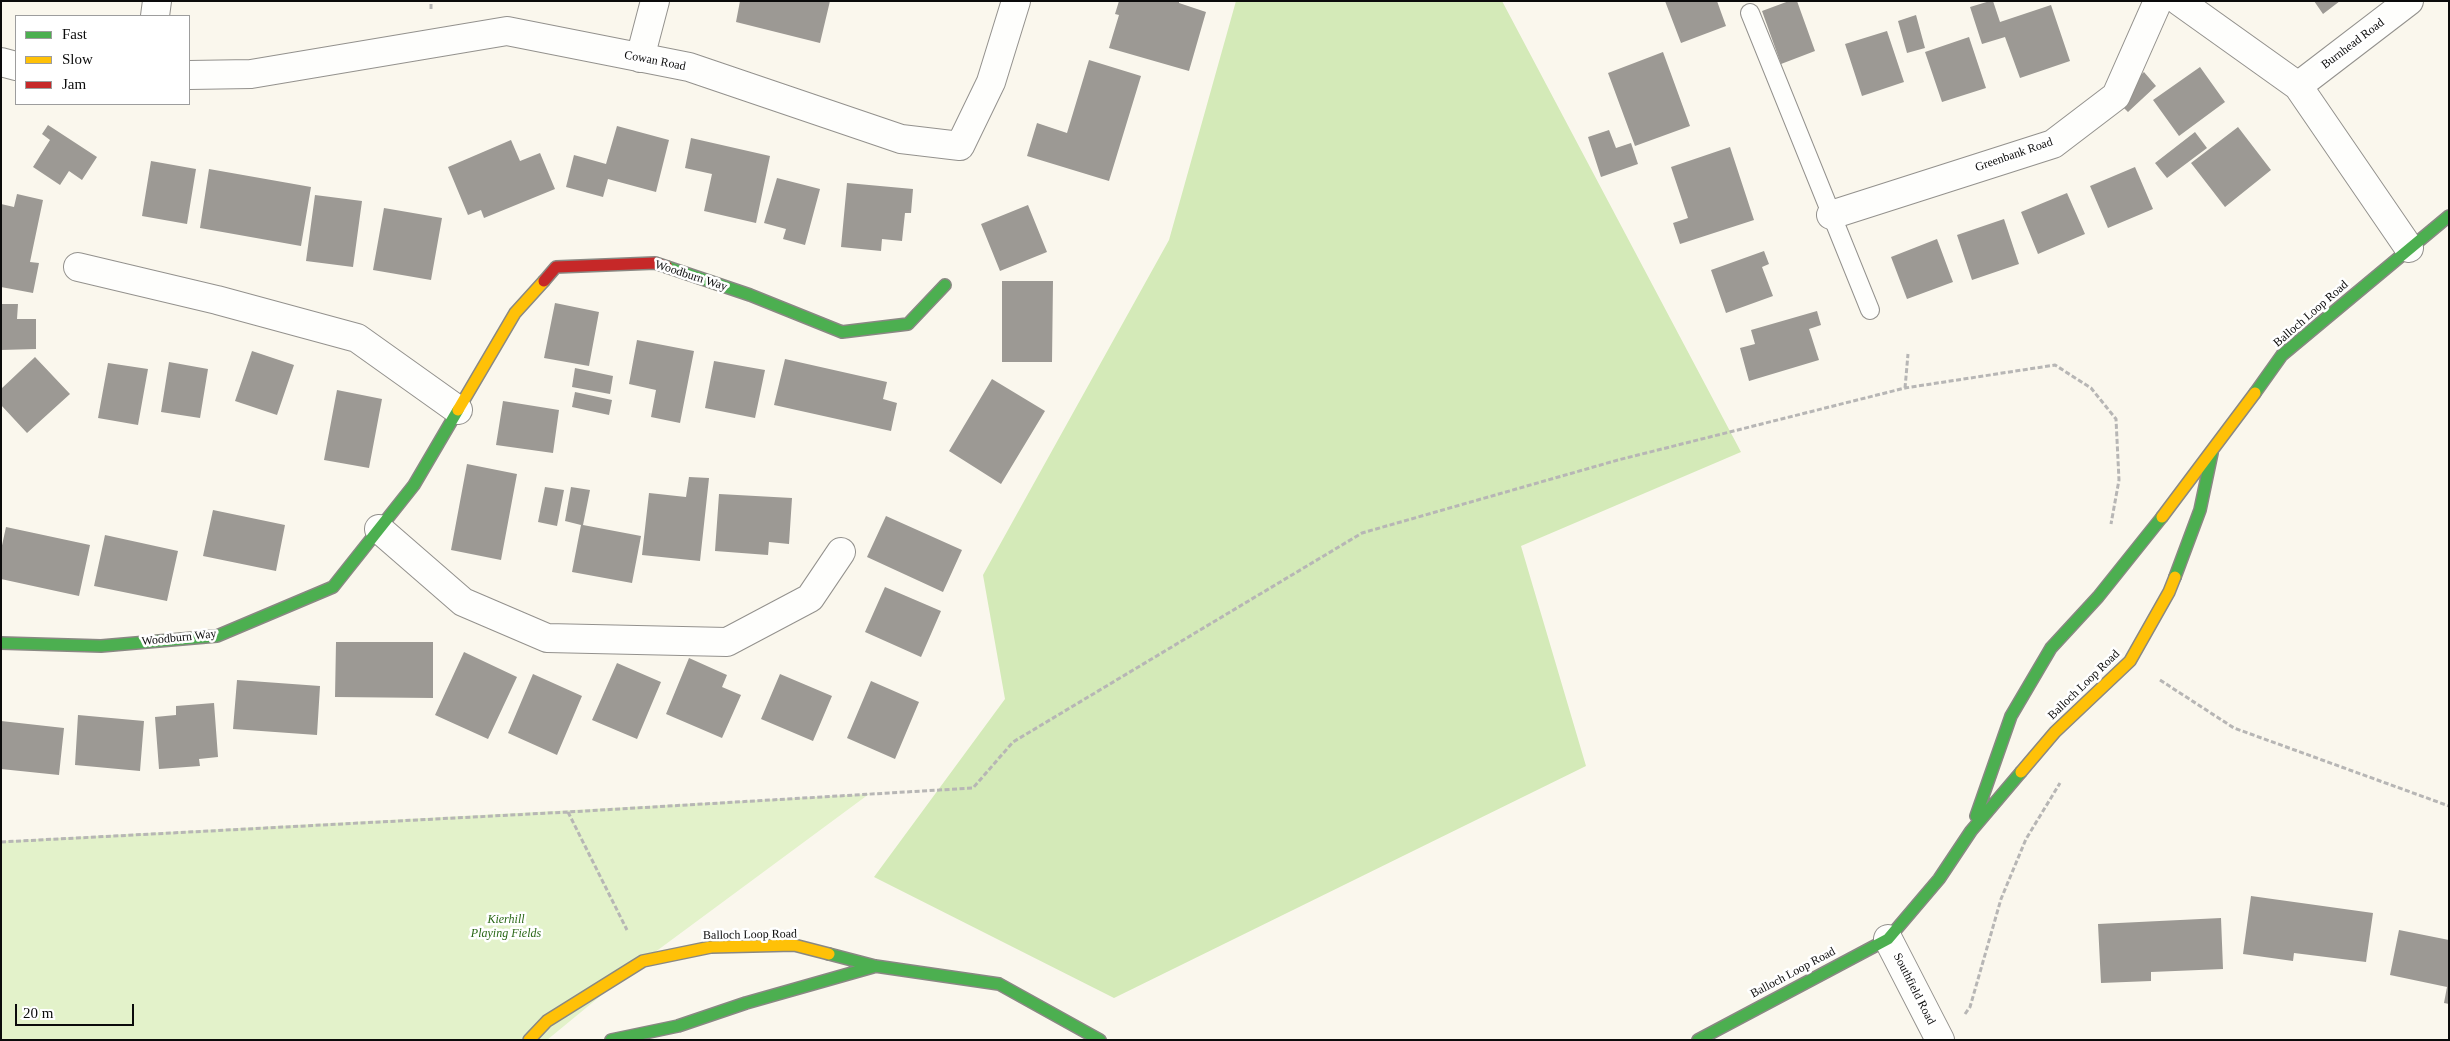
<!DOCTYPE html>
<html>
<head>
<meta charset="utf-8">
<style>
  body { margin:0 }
  #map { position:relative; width:2450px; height:1041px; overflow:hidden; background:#faf7ed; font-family:"Times New Roman",serif }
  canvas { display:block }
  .frame { position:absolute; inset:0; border:2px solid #0b0b0b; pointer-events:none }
  .legend { position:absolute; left:15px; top:15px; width:175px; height:90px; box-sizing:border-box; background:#fff; border:1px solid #9d9d9d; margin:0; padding:6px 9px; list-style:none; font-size:15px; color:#0b0b0b }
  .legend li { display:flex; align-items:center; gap:10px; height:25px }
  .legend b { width:25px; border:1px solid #9d9d9d }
  .scale { position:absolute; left:15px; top:1004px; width:119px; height:22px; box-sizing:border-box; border:2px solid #0b0b0b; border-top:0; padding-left:6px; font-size:15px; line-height:18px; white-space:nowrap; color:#0b0b0b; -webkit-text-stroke:4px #fff; paint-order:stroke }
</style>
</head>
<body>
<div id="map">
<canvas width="2450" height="1041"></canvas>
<div class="frame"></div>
<ul class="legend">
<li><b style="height:6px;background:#4caf50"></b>Fast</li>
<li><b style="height:6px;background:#ffc107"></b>Slow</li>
<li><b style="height:6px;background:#c62828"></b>Jam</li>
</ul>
<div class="scale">20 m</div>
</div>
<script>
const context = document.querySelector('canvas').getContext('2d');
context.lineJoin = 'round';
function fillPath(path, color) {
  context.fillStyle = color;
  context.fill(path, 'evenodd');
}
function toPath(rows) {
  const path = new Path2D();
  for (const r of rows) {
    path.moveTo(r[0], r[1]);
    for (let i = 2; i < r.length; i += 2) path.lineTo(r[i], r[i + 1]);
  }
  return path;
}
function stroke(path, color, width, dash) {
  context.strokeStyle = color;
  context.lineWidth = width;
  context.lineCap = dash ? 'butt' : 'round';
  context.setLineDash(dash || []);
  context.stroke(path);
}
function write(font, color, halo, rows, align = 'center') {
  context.font = font + ' "Times New Roman",serif';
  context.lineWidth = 5;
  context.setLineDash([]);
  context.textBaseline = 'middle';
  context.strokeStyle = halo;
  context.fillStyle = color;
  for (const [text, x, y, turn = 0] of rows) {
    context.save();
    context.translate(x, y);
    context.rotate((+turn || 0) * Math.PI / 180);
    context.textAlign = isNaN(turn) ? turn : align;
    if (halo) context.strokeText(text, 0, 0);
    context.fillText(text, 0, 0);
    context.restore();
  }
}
fillPath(toPath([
  [869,794,643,961,547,1040,1,1040,1,841]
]), '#e3f2ca');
fillPath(toPath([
  [1236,1,1502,1,1741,452,1521,546,1586,766,1114,998,874,877,1005,699,983,575,1169,240]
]), '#d4eab8');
fillPath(toPath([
  [740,1,830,1,820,43,736,22],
  [1119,1,1179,1,1179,3,1206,12,1189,71,1109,48,1119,15,1115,14],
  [1665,1,1717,1,1726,26,1681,43],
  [1789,1,1797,1,1815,51,1781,64,1762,11],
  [1990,1,1993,1,2000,22,2051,5,2070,61,2020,78,2005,37,1982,44,1970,7],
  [2314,1,2340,1,2323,14],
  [1916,15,1925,48,1907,53,1898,21],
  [1887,31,1904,82,1862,96,1845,44],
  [1969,37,1986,88,1942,102,1925,52],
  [1663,52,1690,126,1635,146,1608,73],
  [1089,60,1141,76,1109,181,1027,156,1037,123,1067,133],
  [2200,67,2225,102,2179,136,2153,100],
  [2144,72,2156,86,2128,112,2115,99],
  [48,125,97,157,82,180,69,171,60,185,33,167,50,140,42,134],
  [617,126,669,140,656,192,608,179,603,197,566,187,574,155,606,164],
  [2238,127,2271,170,2225,207,2191,163],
  [1609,130,1616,148,1631,143,1638,164,1601,177,1588,137],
  [2195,132,2207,148,2167,178,2155,163],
  [691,138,770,156,756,223,704,211,712,174,685,168],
  [511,140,520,161,540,153,555,189,484,218,481,210,468,215,448,167],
  [1730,147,1754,220,1680,244,1673,223,1688,218,1671,167],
  [151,161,196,169,187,224,142,216],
  [2135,167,2153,209,2108,228,2090,186],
  [209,169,311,187,301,246,200,228],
  [777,178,820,189,805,245,783,239,786,229,764,223],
  [847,183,913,189,911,213,905,213,902,241,882,239,881,251,841,247],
  [2067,193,2085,234,2038,254,2021,212],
  [17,194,43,200,30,262,39,263,33,293,1,287,1,204,14,207],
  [315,195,362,201,353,267,306,261],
  [1028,205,1047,252,1000,271,981,224],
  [384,208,442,218,431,280,373,270],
  [2004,219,2019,264,1972,280,1957,235],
  [1937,239,1953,282,1907,299,1891,257],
  [1764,251,1769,264,1762,267,1773,296,1726,313,1711,270],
  [1002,281,1053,281,1052,362,1002,362],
  [555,303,599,312,589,366,544,358],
  [1,304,18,304,17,319,36,319,36,349,1,350],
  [1817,311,1821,325,1809,329,1819,360,1749,381,1740,348,1755,344,1751,330],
  [637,340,694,351,680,423,651,417,656,390,629,384],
  [252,351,294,365,277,415,235,401],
  [35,357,70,394,27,433,1,405,1,389],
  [785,359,887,382,883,399,897,403,891,431,774,405],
  [714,361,765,370,755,418,705,408],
  [169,362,208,369,200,418,161,412],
  [108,363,148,369,138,425,98,418],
  [575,368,613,376,610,394,572,387],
  [992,379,1045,411,1001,484,949,451],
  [337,390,382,399,369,468,324,460],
  [575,392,612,400,609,415,572,407],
  [503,401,559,410,553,453,496,445],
  [467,464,517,474,501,560,451,550],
  [689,477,709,478,700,561,642,555,649,493,686,497],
  [545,487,564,490,557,526,538,522],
  [571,487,590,490,583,525,641,536,632,583,572,572,581,525,565,521],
  [719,494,792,498,789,544,769,542,768,555,715,551],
  [213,510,285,525,276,571,203,556],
  [886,516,962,550,943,592,867,557],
  [6,527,90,545,79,596,1,579,1,550],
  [105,535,178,551,167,601,94,586],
  [885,587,941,611,921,657,865,632],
  [336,642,433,642,433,698,335,697],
  [464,652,517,677,488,739,435,715],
  [689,658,727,675,722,687,741,695,722,738,666,714],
  [617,663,661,682,637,739,592,720],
  [533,674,582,696,557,755,508,733],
  [780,674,832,696,813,741,761,719],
  [237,680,320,686,317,735,233,729],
  [871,681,919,702,895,759,847,738],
  [214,703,218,757,199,759,200,766,159,769,155,717,176,715,176,706],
  [78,715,144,721,140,771,75,765],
  [1,721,64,728,59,775,1,769],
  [2251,896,2373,913,2366,962,2294,953,2293,961,2243,954],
  [2221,918,2223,969,2151,972,2151,981,2101,983,2098,924],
  [2399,930,2449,940,2449,1004,2444,1003,2447,987,2390,975]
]), '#9c9994');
const lane = toPath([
  [1750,13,1870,310]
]);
const street = toPath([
  [2179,1,2298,86,2409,248],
  [155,16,157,1],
  [640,58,655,1],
  [1,62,16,66],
  [189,75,251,74,507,31,689,67,901,139,960,146,991,82,1016,1],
  [2298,86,2409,1],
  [1831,215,2053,144,2116,96,2158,1],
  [78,267,217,300,357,338,458,410],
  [379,529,463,602,547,638,727,642,810,598,841,552],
  [1888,939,1940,1040]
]);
const fast = toPath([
  [667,267,750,295,842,332,908,324,945,285],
  [2255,393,2282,355,2449,216],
  [2175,577,2200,510,2212,453],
  [1,643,101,646,217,636,333,587,414,485,458,410],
  [1976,816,2011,716,2051,648,2098,597,2162,517],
  [829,954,875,966,999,984,1100,1040],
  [611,1040,678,1026,746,1003,873,967],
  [1698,1040,1888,939,1939,879,1971,831,2021,772]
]);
const slow = toPath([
  [458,410,515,313,544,281],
  [2162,517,2255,393],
  [2021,772,2055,732,2130,661,2169,592,2175,577],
  [529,1040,547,1021,643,961,711,947,794,945,829,954]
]);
const jam = toPath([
  [544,281,556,267,655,263,667,267]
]);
stroke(lane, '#93918d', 20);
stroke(street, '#93918d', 30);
stroke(fast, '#898883', 14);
stroke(slow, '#898883', 14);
stroke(jam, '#898883', 14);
stroke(toPath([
  [431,9,431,1],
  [1905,388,1908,354],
  [2160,680,2234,728,2449,806],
  [568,812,627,930],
  [1,842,568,812,973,788,1013,742,1362,533,1618,460,1905,388,2055,365,2091,388,2116,419,2119,480,2111,524],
  [1965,1014,1970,1007,2001,899,2026,839,2060,783]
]), '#b7b6b5', 3, [5, 2.5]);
stroke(lane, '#fefefc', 18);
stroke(street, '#fefefc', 28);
stroke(fast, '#4caf50', 11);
stroke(slow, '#ffc107', 11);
stroke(jam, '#c62828', 11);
write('12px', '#0b0b0b', '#fff', [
  ["Burnhead Road",2353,44,-37],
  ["Cowan Road",655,61,11],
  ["Greenbank Road",2014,155,-19],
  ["Woodburn Way",691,276,18],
  ["Balloch Loop Road",2311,314,-41],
  ["Woodburn Way",179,638,-6],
  ["Balloch Loop Road",2084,685,-44],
  ["Balloch Loop Road",750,935,-1],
  ["Balloch Loop Road",1793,973,-28],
  ["Southfield Road",1914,989,63]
]);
write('italic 12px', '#296716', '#fff', [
  ["Kierhill",506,920],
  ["Playing Fields",506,934]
]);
</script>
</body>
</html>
